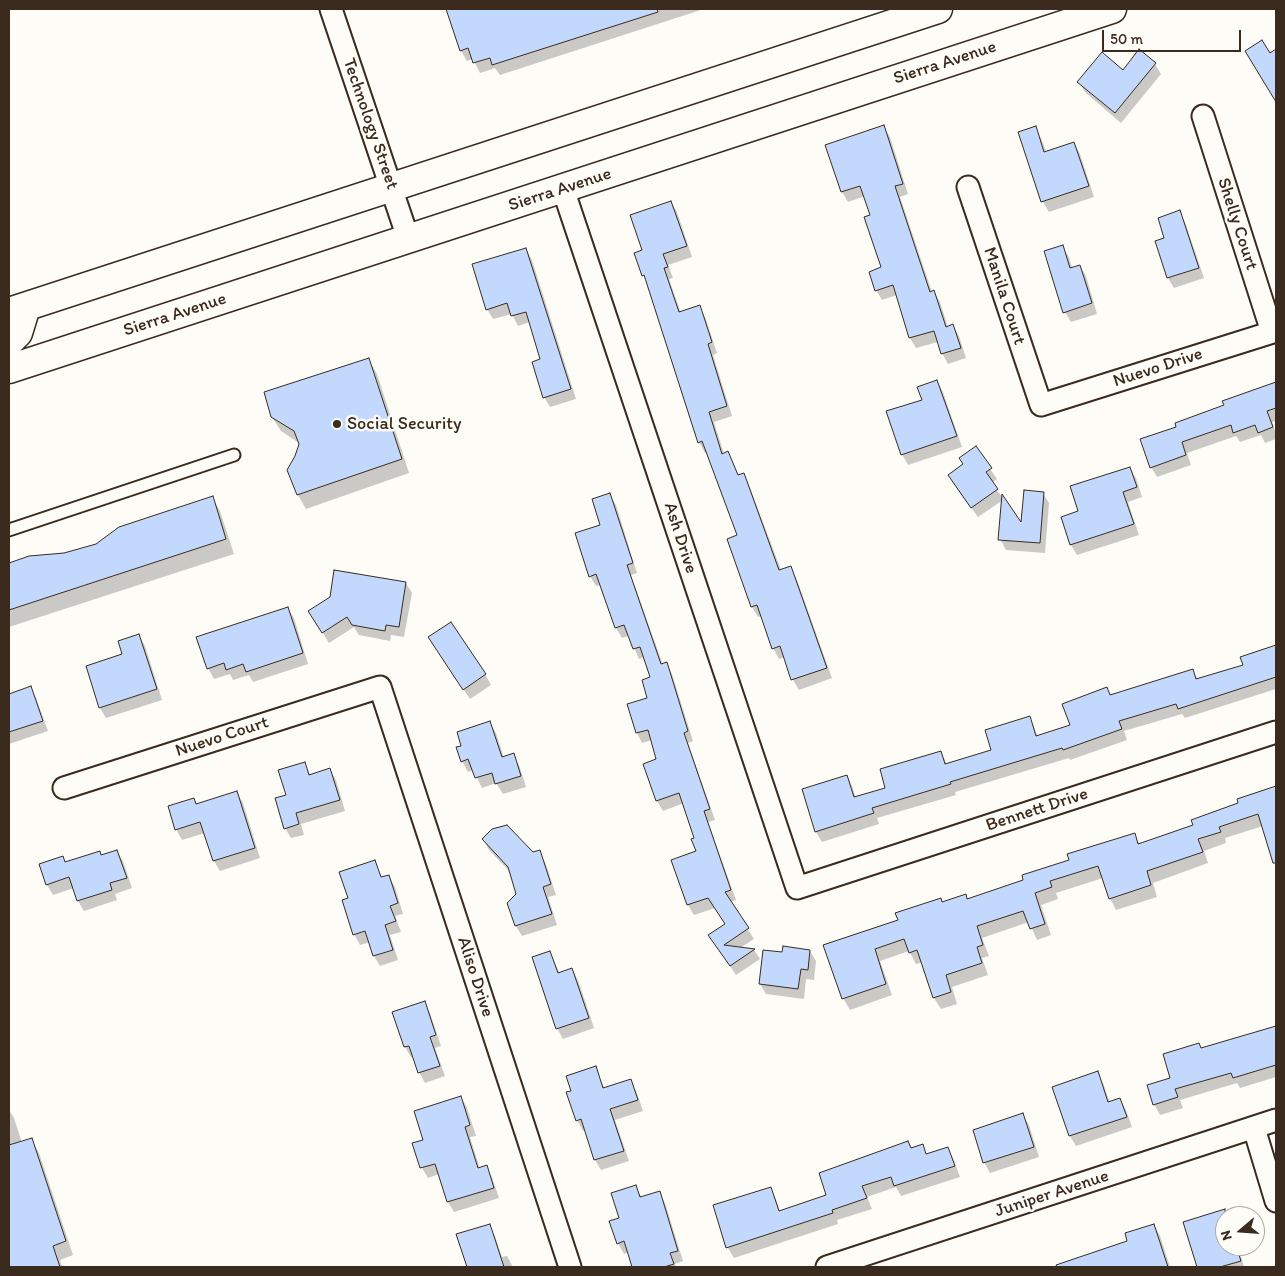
<!DOCTYPE html>
<html>
<head>
<meta charset="utf-8">
<style>
  body { margin:0 }
  #map { position:relative; width:1285px; height:1276px; overflow:hidden; background:#fdfcf7; font-family:Itim,sans-serif }
  canvas { display:block }
  .frame { position:absolute; inset:0; border:10px solid #3b2a1e; pointer-events:none }
  .north { position:absolute; left:1215px; top:1206px; width:50px; height:50px; box-sizing:border-box; background:#fdfcf7; border:1px solid #afa8a0; border-radius:50%; rotate:252deg; font-size:14px; font-weight:700; line-height:20px; text-align:center; color:#3b2a1e }
  .north::after { content:''; display:block; margin:auto; width:18px; height:22px; background:#3b2a1e; clip-path:polygon(50% 0,100% 100%,50% 72%,0 100%) }
  .scale { position:absolute; left:1102px; top:30px; width:139px; height:22px; box-sizing:border-box; border:2px solid #3b2a1e; border-top:0; padding-left:6px; font-size:15px; line-height:18px; white-space:nowrap; color:#3b2a1e; -webkit-text-stroke:4px #fdfcf7; paint-order:stroke }
</style>
</head>
<body>
<div id="map">
<canvas width="1285" height="1276"></canvas>
<div class="frame"></div>
<div class="north">N</div>
<div class="scale">50 m</div>
</div>
<script>
const context = document.querySelector('canvas').getContext('2d');
context.lineJoin = 'round';
function fillPath(path, color) {
  context.fillStyle = color;
  context.fill(path, 'evenodd');
}
function toPath(rows) {
  const path = new Path2D();
  for (const r of rows) {
    path.moveTo(r[0], r[1]);
    for (let i = 2; i < r.length; i += 2) path.lineTo(r[i], r[i + 1]);
  }
  return path;
}
function stroke(path, color, width, dash) {
  context.strokeStyle = color;
  context.lineWidth = width;
  context.lineCap = dash ? 'butt' : 'round';
  context.setLineDash(dash || []);
  context.stroke(path);
}
function write(font, color, halo, rows, align = 'center') {
  context.font = font + ' Itim,sans-serif';
  context.lineWidth = 5;
  context.setLineDash([]);
  context.textBaseline = 'middle';
  context.strokeStyle = halo;
  context.fillStyle = color;
  for (const [text, x, y, turn = 0] of rows) {
    context.save();
    context.translate(x, y);
    context.rotate((+turn || 0) * Math.PI / 180);
    context.textAlign = isNaN(turn) ? turn : align;
    if (halo) context.strokeText(text, 0, 0);
    context.fillText(text, 0, 0);
    context.restore();
  }
}
fillPath(toPath([
  [447,9,704,9,500,75,495,68,480,73,473,59,467,61,461,51],
  [1155,64,1161,74,1121,123,1085,92,1079,82],
  [884,127,890,137,908,194,900,197,932,292,934,292,940,302,948,327,953,326,959,336,966,358,948,364,942,353,938,342,916,348,910,338,897,295,882,300,876,290,883,268,871,216,865,196,848,202,842,192],
  [1035,128,1041,138,1046,152,1074,143,1080,154,1094,197,1049,212,1043,202,1020,133],
  [671,202,677,212,692,257,668,265,673,278,669,279,681,313,699,307,705,317,717,353,713,355,732,416,714,422,724,454,728,453,739,476,743,475,749,485,781,570,790,567,796,577,832,678,799,690,793,680,785,657,779,659,773,648,762,616,758,617,752,607,739,536,708,452,705,453,699,442,648,283,643,275,643,251],
  [1179,212,1185,222,1204,278,1174,288,1168,278,1156,242,1166,239],
  [1062,246,1069,257,1072,268,1080,266,1086,276,1097,314,1071,322,1065,312],
  [526,249,532,260,576,399,550,407,544,397,542,360,530,322,518,326,512,314,493,319,487,309],
  [369,360,377,374,409,473,306,509,298,495,296,456,299,443,281,431,272,417],
  [937,381,943,392,962,447,908,465,902,454,923,401],
  [1276,383,1276,421,1272,422,1276,433,1276,439,1265,443,1261,435,1240,442,1236,436,1187,453,1191,465,1157,477,1151,467,1178,428,1225,406,1224,401],
  [975,447,997,479,992,483,1022,525,1043,493,1049,503,1045,553,1006,550,1000,539,1003,500,978,517,955,486,949,476,964,465],
  [1130,468,1136,478,1142,497,1128,502,1139,535,1077,555,1071,545,1062,517,1080,512],
  [610,495,616,505,637,573,631,575,663,665,667,664,672,674,693,741,688,743,715,820,708,822,736,900,730,902,754,939,740,948,754,950,760,959,736,975,716,945,726,925,715,908,694,915,688,905,673,861,697,852,696,839,684,803,663,811,657,801,658,760,652,740,642,743,637,733,649,698,652,678,645,657,639,659,629,636,622,638,616,628,601,585,596,586,590,576],
  [212,497,220,511,234,554,9,627,9,564,29,557,64,555,96,545],
  [406,583,412,593,404,637,391,635,390,641,359,635,354,627,329,643,316,622],
  [288,608,294,618,308,664,253,682,249,675,233,680,230,674,214,679,208,668],
  [139,636,145,646,162,700,106,718,100,708,87,667,124,655],
  [1276,647,1276,689,1185,718,1182,714,1124,731,1127,740,1070,760,1069,758,955,792,956,795,877,818,879,824,822,842,816,832,804,790,847,776,852,786,856,798,887,789,941,752,947,764,993,751,1030,718,1038,737,1071,726,1107,689,1111,696,1193,671,1198,680,1244,666,1242,658],
  [436,648,485,674,491,685,470,699],
  [30,688,36,698,48,731,9,744,9,695],
  [490,723,496,733,504,758,513,755,519,765,526,787,503,794,496,783,482,788,473,770,468,772,462,761],
  [304,763,311,776,330,770,336,780,345,811,301,824,304,835,291,838,285,828,287,796],
  [1276,787,1276,862,1271,852,1263,826,1225,838,1226,843,1204,851,1208,863,1153,883,1157,897,1116,910,1110,898,1103,878,1056,893,1058,899,1041,905,1051,935,1037,940,1029,922,982,938,989,956,982,958,988,975,952,987,957,1004,941,1009,934,998,923,962,916,964,909,951,880,961,892,995,850,1010,843,998,825,945,899,921,965,896,968,900,1025,881,1134,834,1140,845,1195,826,1240,804,1239,800],
  [237,793,243,803,260,858,220,871,214,861,205,833,182,840,176,829,193,799,197,805],
  [483,839,533,854,539,852,545,862,556,895,548,897,557,925,522,936,516,926,518,894,511,873,489,850],
  [117,851,123,861,132,888,115,894,117,900,84,911,78,901,74,888,53,895,47,885,65,863,101,856],
  [375,862,382,878,389,876,395,887,403,914,395,916,401,932,390,935,398,960,380,966,374,956,370,942,360,945,354,934,349,899],
  [810,951,816,961,814,980,806,979,804,999,766,994,760,984,784,954],
  [550,952,560,974,572,970,578,980,594,1028,563,1039,557,1028],
  [424,1002,430,1013,441,1046,435,1048,445,1076,425,1083,419,1072,414,1056,411,1057,405,1047,394,1013],
  [1276,1027,1276,1077,1240,1088,1237,1083,1180,1100,1183,1108,1160,1115,1154,1104,1172,1079,1201,1049],
  [595,1068,605,1089,630,1080,636,1091,643,1111,615,1120,629,1161,601,1170,595,1160,585,1130,583,1131,577,1120,572,1091],
  [1097,1073,1103,1083,1110,1103,1120,1099,1126,1110,1132,1127,1076,1146,1070,1136,1053,1088],
  [461,1097,467,1108,476,1136,470,1137,480,1169,486,1167,492,1177,499,1198,454,1212,448,1202,439,1174,428,1178,422,1168,414,1144,425,1140],
  [9,1110,14,1118,22,1143,31,1139,39,1153,73,1255,60,1260,62,1267,9,1267],
  [1023,1115,1029,1125,1039,1157,990,1173,984,1162],
  [908,1142,912,1149,922,1146,927,1155,947,1148,953,1158,960,1177,901,1196,896,1187,867,1197,872,1209,837,1220,838,1224,734,1258,728,1248,714,1206,770,1189,776,1199,780,1211,827,1196],
  [635,1186,642,1198,659,1192,665,1203,683,1261,675,1264,676,1267,633,1267,628,1252,624,1254,618,1243,620,1219],
  [1224,1211,1227,1216,1225,1216,1225,1246,1238,1246,1244,1267,1198,1267,1184,1223],
  [489,1225,495,1236,502,1257,507,1256,513,1267,468,1267,458,1235],
  [1154,1225,1160,1236,1170,1267,1054,1267,1128,1242]
]), '#0003');
const building = toPath([
  [446,9,657,9,658,12,492,65,490,58,473,63,468,48,460,51,446,9],
  [1262,40,1270,53,1276,49,1276,102,1245,51,1262,40],
  [1139,49,1156,63,1115,113,1077,82,1102,52,1123,70,1139,49],
  [884,125,903,184,895,186,930,292,934,290,946,327,953,324,961,348,941,354,934,331,909,338,893,285,875,291,869,272,881,267,864,217,870,215,860,186,841,192,825,145,884,125],
  [1036,126,1044,152,1074,142,1089,186,1041,202,1018,132,1036,126],
  [671,201,687,246,663,254,668,267,664,268,679,312,700,305,712,342,708,344,727,406,709,412,722,454,728,451,738,475,744,473,779,570,791,566,827,668,791,680,780,646,772,649,757,605,751,607,727,539,737,535,702,441,698,443,644,275,642,276,634,253,642,250,630,215,671,201],
  [1180,210,1199,268,1167,278,1155,241,1164,238,1158,218,1180,210],
  [1063,245,1070,268,1080,265,1092,303,1063,313,1044,251,1063,245],
  [526,248,571,389,543,398,532,362,540,359,526,312,511,316,507,303,486,310,472,264,526,248],
  [369,358,402,459,297,495,287,470,295,456,299,444,294,431,271,417,264,392,369,358],
  [937,380,957,436,901,455,886,411,922,400,917,387,937,380],
  [1276,382,1276,408,1267,411,1273,427,1258,433,1255,425,1233,433,1231,425,1182,442,1186,455,1150,468,1140,439,1176,427,1175,423,1224,405,1222,401,1276,382],
  [976,446,992,468,986,472,998,489,971,508,948,475,963,464,959,458,976,446],
  [1130,467,1137,487,1123,492,1134,524,1070,545,1061,517,1078,511,1070,486,1130,467],
  [1024,490,1044,492,1040,543,998,540,1002,494,1021,522,1024,490],
  [610,493,633,563,627,565,661,664,667,662,688,731,684,733,710,809,704,811,731,890,725,892,749,928,724,945,755,949,730,966,708,935,725,924,708,898,687,905,671,860,696,851,691,839,694,838,679,793,656,801,643,764,656,759,648,730,636,733,627,704,647,698,642,680,650,677,640,647,633,649,624,625,615,628,596,574,589,577,575,533,600,525,592,499,610,493],
  [213,496,226,539,9,610,9,563,29,556,64,553,96,544,119,527,213,496],
  [334,570,406,582,399,627,386,625,385,631,352,625,347,617,322,633,308,611,330,597,334,570],
  [288,607,303,653,246,672,243,664,226,670,224,663,207,669,196,637,288,607],
  [451,622,486,674,463,690,428,637,451,622],
  [139,634,157,689,99,708,86,666,122,654,118,641,139,634],
  [1276,645,1276,677,1178,709,1176,704,1119,721,1122,729,1063,750,1062,748,950,782,951,784,872,808,874,813,815,832,802,789,847,775,854,797,885,788,880,769,941,751,945,764,991,750,985,730,1030,716,1036,736,1070,725,1062,704,1107,687,1110,695,1193,669,1196,679,1243,665,1240,657,1276,645],
  [31,686,43,721,9,732,9,694,31,686],
  [490,721,502,757,514,753,521,776,495,784,492,773,475,778,468,759,461,762,456,747,461,746,457,732,490,721],
  [305,762,309,775,330,768,340,800,296,813,299,824,284,829,275,798,286,795,278,770,305,762],
  [1276,786,1276,863,1273,863,1258,814,1219,827,1221,832,1198,839,1203,852,1147,871,1151,885,1109,899,1098,866,1050,881,1052,887,1035,893,1045,924,1030,929,1023,911,977,926,983,945,977,947,982,963,946,975,951,992,933,998,917,950,909,953,904,939,875,949,886,984,842,999,823,945,898,920,895,913,941,898,942,902,966,894,967,899,1023,880,1022,875,1069,860,1067,854,1135,833,1138,844,1193,825,1191,820,1238,803,1237,799,1276,786],
  [237,791,255,848,213,861,200,822,175,830,168,806,194,798,196,804,237,791],
  [507,825,533,852,540,850,551,884,543,887,552,914,515,926,507,903,516,894,508,867,482,839,492,829,507,825],
  [117,850,127,878,110,883,112,890,77,901,69,877,46,885,39,864,63,856,65,862,100,851,101,855,117,850],
  [375,860,381,877,389,875,398,903,390,906,396,921,385,925,393,950,373,956,365,931,353,935,342,900,348,898,339,872,375,860],
  [783,946,810,950,808,970,801,969,798,989,759,984,763,950,782,952,783,946],
  [550,951,558,973,572,968,589,1018,556,1029,532,957,550,951],
  [425,1001,436,1035,430,1037,440,1066,418,1073,409,1046,404,1047,392,1012,425,1001],
  [1276,1026,1276,1065,1233,1078,1231,1073,1175,1089,1178,1097,1153,1105,1147,1085,1170,1078,1163,1054,1199,1043,1201,1048,1276,1026],
  [596,1066,603,1088,631,1079,638,1100,610,1109,624,1151,594,1160,581,1119,576,1121,566,1092,571,1091,566,1076,596,1066],
  [1098,1071,1108,1102,1120,1098,1127,1117,1069,1136,1052,1087,1098,1071],
  [461,1096,470,1125,465,1127,478,1168,487,1165,494,1188,447,1202,435,1164,420,1168,412,1143,423,1140,414,1111,461,1096],
  [1023,1113,1034,1147,983,1163,973,1130,1023,1113],
  [32,1138,66,1241,53,1246,60,1267,9,1267,9,1145,32,1138],
  [908,1141,911,1148,923,1144,926,1154,948,1147,955,1166,894,1186,891,1177,862,1186,867,1198,832,1210,833,1213,726,1248,713,1205,771,1187,779,1211,826,1195,819,1173,908,1141],
  [636,1185,640,1197,660,1191,678,1251,670,1253,674,1264,664,1267,632,1267,624,1241,617,1244,609,1221,619,1218,611,1193,636,1185],
  [1225,1209,1225,1246,1236,1246,1241,1261,1220,1267,1197,1267,1183,1222,1225,1209],
  [490,1224,504,1267,467,1267,456,1234,490,1224],
  [1154,1224,1168,1267,1057,1267,1056,1265,1127,1241,1125,1233,1154,1224]
]);
fillPath(building, '#c2d9fd');
stroke(building, '#3b2a1e', 1);
const lane = toPath([
  [9,530,234,455]
]);
const street = toPath([
  [331,9,408,238],
  [1203,116,1272,332],
  [968,187,1041,405,1276,331],
  [563,189,797,888,1276,732],
  [64,788,380,687,570,1267],
  [1254,1128,1276,1201],
  [827,1267,1276,1120]
]);
const primary = toPath([
  [9,312,938,9],
  [9,342,18,333,26,307],
  [9,369,1112,9]
]);
stroke(lane, '#3b2a1e', 15);
stroke(street, '#3b2a1e', 25);
stroke(primary, '#3b2a1e', 31);
stroke(lane, '#fdfcf7', 11);
stroke(street, '#fdfcf7', 21);
stroke(primary, '#fdfcf7', 28);
for (const [x, y, r, color] of [
  [337,424,5,"#3b2a1e"]
]) {
  const dot = new Path2D();
  dot.arc(x, y, r, 0, 2 * Math.PI);
  context.fillStyle = color;
  context.fill(dot);
  stroke(dot, '#fdfcf7', 2);
}
write('18px', '#3b2a1e', '#fdfcf7', [
  ["Sierra Avenue",945,63,-18],
  ["Technology Street",370,124,71],
  ["Sierra Avenue",560,190,-18],
  ["Shelly Court",1237,224,72],
  ["Manila Court",1004,296,72],
  ["Sierra Avenue",175,315,-18],
  ["Nuevo Drive",1158,368,-18],
  ["Ash Drive",680,538,72],
  ["Nuevo Court",222,737,-18],
  ["Bennett Drive",1037,810,-18],
  ["Aliso Drive",475,977,72],
  ["Juniper Avenue",1052,1194,-18]
]);
write('18px', '#3b2a1e', '#fdfcf7', [
  ["Social Security",347,424]
], 'left');
</script>
</body>
</html>
